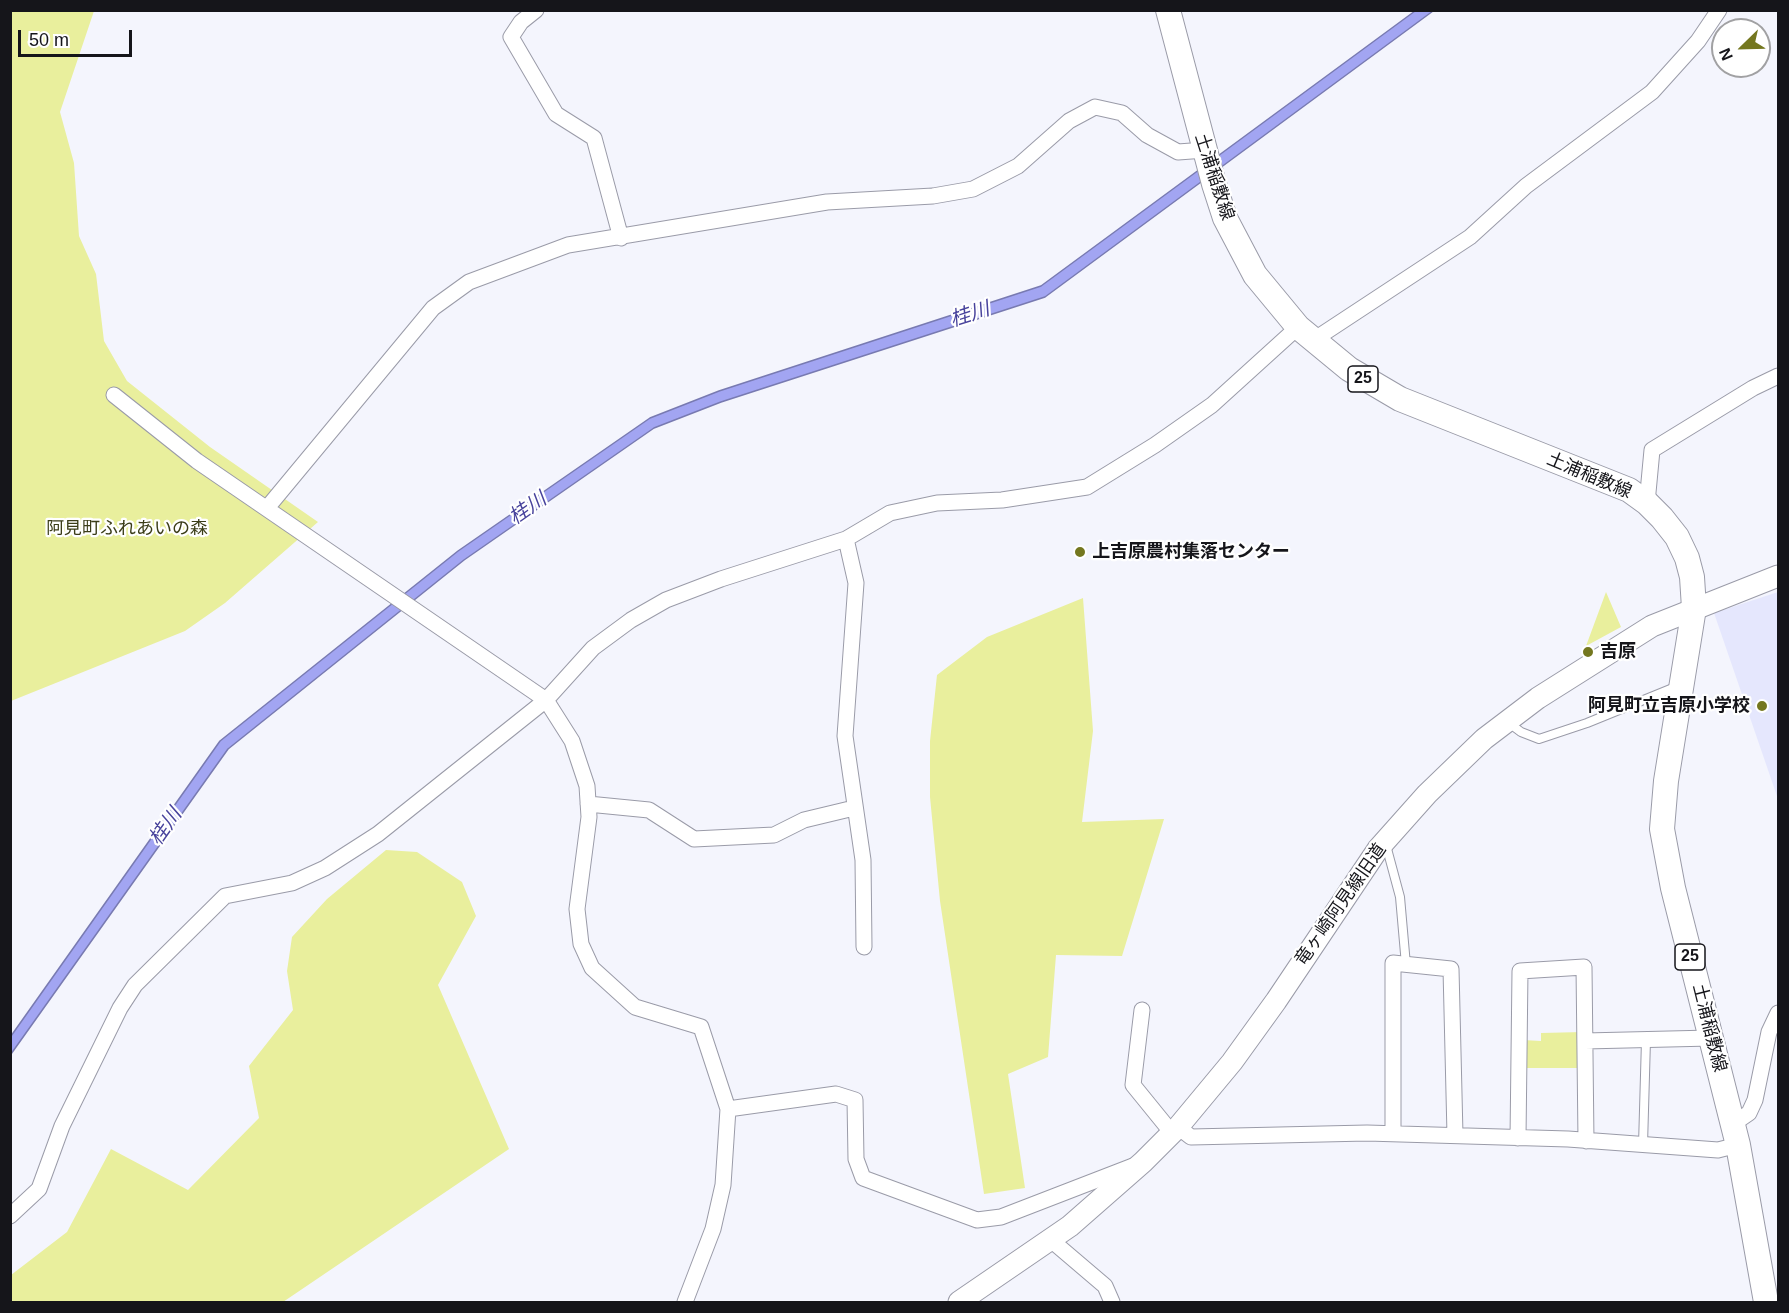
<!DOCTYPE html>
<html>
<head>
<meta charset="utf-8">
<style>
  body { margin:0 }
  #map { position:relative; width:1789px; height:1313px; overflow:hidden; background:#f4f5fd; font-family:Arial,sans-serif }
  canvas { display:block }
  .frame { position:absolute; inset:0; border:12px solid #15151a; pointer-events:none }
  .north { position:absolute; left:1711px; top:18px; width:60px; height:60px; box-sizing:border-box; background:#fff; border:2px solid #a1a1a3; border-radius:50%; rotate:247deg; font-size:16px; font-weight:700; line-height:24px; text-align:center; color:#15151a }
  .north::after { content:''; display:block; margin:auto; width:21px; height:27px; background:#74771f; clip-path:polygon(50% 0,100% 100%,50% 72%,0 100%) }
  .scale { position:absolute; left:18px; top:30px; width:114px; height:27px; box-sizing:border-box; border:3px solid #15151a; border-top:0; padding-left:8px; font-size:18px; line-height:21px; white-space:nowrap; color:#15151a; -webkit-text-stroke:4px #fff; paint-order:stroke }
</style>
</head>
<body>
<div id="map">
<canvas width="1789" height="1313"></canvas>
<div class="frame"></div>
<div class="north">N</div>
<div class="scale">50 m</div>
</div>
<script>
const context = document.querySelector('canvas').getContext('2d');
context.lineJoin = 'round';
function fillPath(path, color) {
  context.fillStyle = color;
  context.fill(path, 'evenodd');
}
function toPath(rows) {
  const path = new Path2D();
  for (const r of rows) {
    path.moveTo(r[0], r[1]);
    for (let i = 2; i < r.length; i += 2) path.lineTo(r[i], r[i + 1]);
  }
  return path;
}
function stroke(path, color, width, dash) {
  context.strokeStyle = color;
  context.lineWidth = width;
  context.lineCap = dash ? 'butt' : 'round';
  context.setLineDash(dash || []);
  context.stroke(path);
}
function write(font, color, halo, rows, align = 'center') {
  context.font = font + ' Arial,"Noto Sans JP",sans-serif';
  context.lineWidth = 4.5;
  context.setLineDash([]);
  context.textBaseline = 'middle';
  context.strokeStyle = halo;
  context.fillStyle = color;
  for (const [text, x, y, turn = 0] of rows) {
    context.save();
    context.translate(x, y);
    context.rotate((+turn || 0) * Math.PI / 180);
    context.textAlign = isNaN(turn) ? turn : align;
    if (halo) context.strokeText(text, 0, 0);
    context.fillText(text, 0, 0);
    context.restore();
  }
}
fillPath(toPath([
  [1778,592,1778,799,1714,613]
]), '#e5e7fd');
fillPath(toPath([
  [10,11,94,11,60,112,74,163,79,236,96,274,104,341,127,381,210,447,318,522,225,603,185,631,11,701],
  [1606,592,1621,627,1586,646],
  [1083,598,1093,731,1082,822,1164,819,1122,956,1056,955,1048,1057,1008,1074,1025,1188,984,1194,940,901,930,797,930,741,937,675,987,637],
  [386,850,417,852,462,882,476,916,438,985,509,1149,283,1302,11,1302,11,1275,67,1232,111,1149,188,1190,259,1118,249,1066,293,1010,287,971,292,937,327,899],
  [1583,1032,1583,1068,1525,1068,1523,1040,1541,1041,1541,1033]
]), '#e9ef9d');
const water = toPath([
  [1415,11,1433,11,1045,297,721,402,654,428,464,560,228,749,11,1054,11,1036,220,741,458,551,650,418,719,391,1041,286,1415,11]
]);
fillPath(water, '#a2a5f2');
stroke(water, '#787ab1', 1.5);
const lane = toPath([
  [1509,723,1521,732,1539,739,1587,723,1678,686],
  [1386,845,1400,897,1406,965],
  [1643,1145,1646,1040]
]);
const street = toPath([
  [536,10,521,22,511,37,556,114,594,138,621,238],
  [1312,341,1470,237,1526,186,1652,92,1698,41,1719,10],
  [114,395,197,461,546,700,572,741,587,786,589,817,577,909,581,944,592,968,635,1007,701,1027,728,1109,723,1185,713,1229,685,1302],
  [1647,503,1652,450,1753,388,1778,376],
  [267,508,433,308,469,282,568,245,827,202,933,196,973,189,1018,166,1069,121,1095,107,1122,113,1147,135,1178,152,1205,150],
  [846,539,856,583,845,736,863,860,864,947],
  [588,804,649,810,694,839,774,835,804,820,854,808],
  [1142,1010,1133,1085,1172,1133],
  [1585,1041,1711,1038],
  [728,1109,836,1094,855,1100,856,1159,863,1178,977,1220,1001,1217,1133,1166],
  [1733,1124,1749,1113,1755,1100,1769,1032,1778,1013],
  [1178,1127,1191,1137,1367,1133,1568,1139,1718,1150,1738,1145],
  [1393,1133,1393,963,1451,969,1455,1135],
  [1518,1138,1520,971,1584,967,1586,1141],
  [10,1216,39,1189,62,1126,120,1008,135,985,225,896,292,883,325,868,378,834,546,700,593,648,631,620,666,600,721,579,846,539,890,513,937,503,1002,500,1087,487,1155,445,1212,405,1298,327],
  [1051,1240,1105,1286,1112,1302]
]);
const secondary = toPath([
  [959,1302,1070,1226,1143,1162,1178,1127,1232,1062,1276,1001,1378,849,1427,794,1484,739,1538,698,1652,626,1778,576]
]);
const primary = toPath([
  [1168,10,1214,184,1225,218,1255,275,1298,327,1349,369,1400,399,1629,490,1647,503,1662,518,1677,537,1687,558,1692,577,1694,608,1666,781,1662,829,1673,888,1738,1145,1766,1302]
]);
stroke(lane, '#9a9ba8', 10);
stroke(street, '#9a9ba8', 17);
stroke(secondary, '#9a9ba8', 23);
stroke(primary, '#9a9ba8', 26);
stroke(lane, '#fff', 8);
stroke(street, '#fff', 15);
stroke(secondary, '#fff', 21);
stroke(primary, '#fff', 24);
for (const [x, y, r, color] of [
  [1080,552,6,"#74771f"],
  [1588,652,6,"#74771f"],
  [1762,706,6,"#74771f"]
]) {
  const dot = new Path2D();
  dot.arc(x, y, r, 0, 2 * Math.PI);
  context.fillStyle = color;
  context.fill(dot);
  stroke(dot, '#fff', 2);
}
for (const [x, y, w] of [
  [1363,379,30],
  [1690,957,30]
]) {
  const box = new Path2D();
  box.roundRect(x - w / 2, y - 13, w, 26, 4.5);
  context.fillStyle = '#fff';
  context.fill(box);
  stroke(box, '#15151a', 1.5);
}
write('bold 16px', '#15151a', null, [
  ["25",1363,379],
  ["25",1690,957]
]);
write('18px', '#15151a', '#fff', [
  ["土浦稲敷線",1214,177,72],
  ["土浦稲敷線",1589,476,23],
  ["竜ヶ崎阿見線旧道",1341,905,-55],
  ["土浦稲敷線",1709,1028,76]
]);
write('18px', '#3b3d18', '#fff', [
  ["阿見町ふれあいの森",127,529]
]);
write('bold 18px', '#15151a', '#fff', [
  ["上吉原農村集落センター",1092,552],
  ["吉原",1600,652],
  ["阿見町立吉原小学校",1750,706,"right"]
], 'left');
write('italic 20px', '#48439c', '#fff', [
  ["桂川",970,315,-18],
  ["桂川",528,509,-35],
  ["桂川",166,827,-55]
]);
</script>
</body>
</html>
